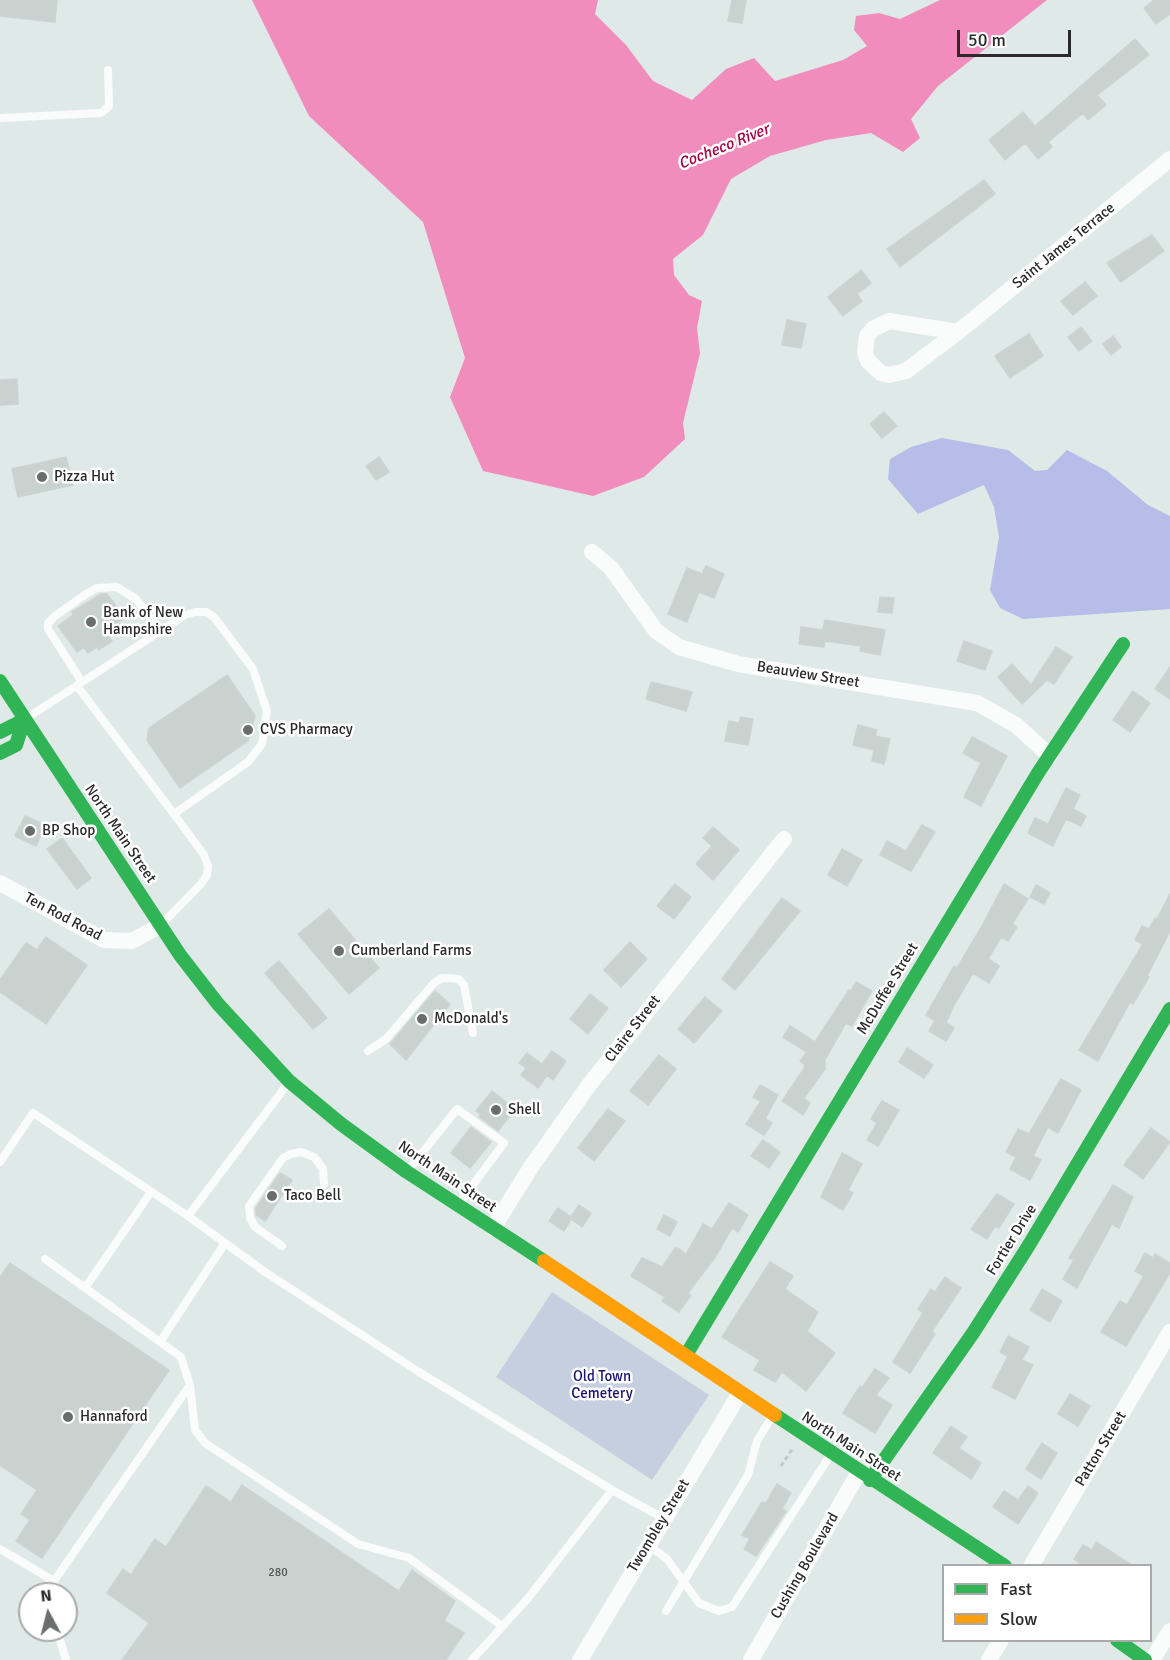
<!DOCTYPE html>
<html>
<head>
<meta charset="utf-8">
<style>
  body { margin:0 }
  #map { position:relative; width:1170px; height:1660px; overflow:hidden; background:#dfe9e7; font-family:Signika,sans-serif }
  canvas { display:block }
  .legend { position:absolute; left:942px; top:1564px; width:210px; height:78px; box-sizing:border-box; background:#fff; border:2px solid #aaa; margin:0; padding:8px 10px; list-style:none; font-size:18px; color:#2a2a2a }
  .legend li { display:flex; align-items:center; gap:12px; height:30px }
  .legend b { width:30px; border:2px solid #aaa }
  .north { position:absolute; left:18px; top:1582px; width:60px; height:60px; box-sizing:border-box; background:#fff; border:2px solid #aaa; border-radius:50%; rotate:353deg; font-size:16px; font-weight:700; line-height:24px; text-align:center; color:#2a2a2a }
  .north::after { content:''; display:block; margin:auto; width:21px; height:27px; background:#696d6c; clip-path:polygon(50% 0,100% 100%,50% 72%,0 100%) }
  .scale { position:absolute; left:957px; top:30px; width:114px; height:27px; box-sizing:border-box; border:3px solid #2a2a2a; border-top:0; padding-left:8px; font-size:18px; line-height:21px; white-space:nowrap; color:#2a2a2a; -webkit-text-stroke:4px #fff; paint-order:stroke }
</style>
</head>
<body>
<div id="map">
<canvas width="1170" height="1660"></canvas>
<ul class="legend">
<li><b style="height:8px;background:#30b455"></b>Fast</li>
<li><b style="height:8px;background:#ff9f0a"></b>Slow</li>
</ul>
<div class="north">N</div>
<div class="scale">50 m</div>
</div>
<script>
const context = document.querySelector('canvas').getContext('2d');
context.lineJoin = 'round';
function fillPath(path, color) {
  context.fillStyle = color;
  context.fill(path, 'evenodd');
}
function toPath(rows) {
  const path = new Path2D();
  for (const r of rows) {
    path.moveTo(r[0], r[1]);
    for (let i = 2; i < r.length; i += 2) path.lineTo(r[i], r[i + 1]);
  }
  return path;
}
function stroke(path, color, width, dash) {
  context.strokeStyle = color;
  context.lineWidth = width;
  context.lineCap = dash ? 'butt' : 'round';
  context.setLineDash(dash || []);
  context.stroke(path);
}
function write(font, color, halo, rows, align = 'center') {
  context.font = font + ' Signika,sans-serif';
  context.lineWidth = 5;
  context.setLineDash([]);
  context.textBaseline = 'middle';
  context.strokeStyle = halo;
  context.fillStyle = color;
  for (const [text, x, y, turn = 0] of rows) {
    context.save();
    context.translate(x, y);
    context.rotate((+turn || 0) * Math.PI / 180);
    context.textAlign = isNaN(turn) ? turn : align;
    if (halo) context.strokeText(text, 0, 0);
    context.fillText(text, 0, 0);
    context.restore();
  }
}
fillPath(toPath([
  [942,438,1008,450,1035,471,1047,470,1067,450,1107,471,1148,505,1170,516,1170,609,1023,619,1000,608,990,590,999,537,994,507,984,485,918,514,888,479,890,459,911,447]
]), '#b5bde8');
fillPath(toPath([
  [552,1292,709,1395,652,1480,496,1377]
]), '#c5cfdf');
fillPath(toPath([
  [252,0,598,0,595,14,626,45,653,81,692,100,726,69,754,58,775,81,843,60,867,46,854,30,856,16,879,13,900,19,940,0,1047,0,938,86,911,119,920,138,903,152,871,133,826,140,770,156,731,179,703,235,673,259,674,275,689,295,702,301,697,328,700,353,683,423,685,439,644,477,593,496,483,471,450,397,465,358,423,222,309,116]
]), '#f08dbc');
const building = toPath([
  [0,0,57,0,55,22,0,16,0,0],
  [732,0,746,0,742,23,728,21,732,0],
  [1154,0,1170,0,1170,14,1156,24,1144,8,1154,0],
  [1135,39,1149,55,1097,95,1106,105,1088,120,1083,113,1048,142,1052,147,1038,159,1025,143,1005,160,989,140,1023,112,1035,126,1135,39],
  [984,180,995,194,900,267,887,249,984,180],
  [1152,235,1164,251,1121,282,1107,263,1152,235],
  [861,270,871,283,857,294,862,301,843,316,828,297,861,270],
  [1085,282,1097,296,1073,315,1061,301,1085,282],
  [787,320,806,324,801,348,782,345,787,320],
  [1081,327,1092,341,1079,351,1068,337,1081,327],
  [1029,334,1043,356,1010,378,995,356,1029,334],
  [1113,336,1121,347,1111,355,1103,344,1113,336],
  [17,379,18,404,0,405,0,380,17,379],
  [884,412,897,426,882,438,870,424,884,412],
  [66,457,73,485,18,497,12,469,66,457],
  [379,457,389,472,376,480,366,466,379,457],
  [706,566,724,574,714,598,699,592,687,622,668,614,687,568,702,574,706,566],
  [101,594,107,594,125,618,112,627,116,632,109,637,112,641,99,650,97,647,88,653,84,647,77,652,58,626,73,615,72,612,101,594],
  [880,597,894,598,892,613,878,612,880,597],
  [825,620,885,630,880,655,860,651,861,646,825,641,824,647,799,644,801,627,823,630,825,620],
  [964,641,992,651,985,670,957,661,964,641],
  [1056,647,1072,657,1054,684,1047,680,1022,704,998,677,1012,664,1031,685,1056,647],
  [1170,667,1170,699,1155,689,1170,667],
  [227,675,255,716,248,741,180,788,147,740,149,728,227,675],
  [651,682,692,692,686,711,646,699,651,682],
  [1133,691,1150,703,1130,732,1113,720,1133,691],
  [741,717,753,719,748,745,725,741,729,721,739,723,741,717],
  [858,725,877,730,875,736,890,739,884,764,872,761,874,750,853,745,858,725],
  [972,737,1007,756,981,806,964,797,981,763,963,753,972,737],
  [1066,788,1080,795,1073,809,1086,816,1081,826,1066,819,1053,846,1028,833,1035,818,1048,824,1066,788],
  [25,816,45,825,36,846,15,836,25,816],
  [922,825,935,832,911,871,880,855,887,841,906,851,922,825],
  [713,827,739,850,713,880,696,864,712,846,703,838,713,827],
  [62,838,91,878,77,889,47,849,62,838],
  [842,849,862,860,847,886,828,875,842,849],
  [675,884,691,897,674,919,657,906,675,884],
  [1004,884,1028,899,1012,924,1017,927,1008,941,1001,937,988,959,999,966,989,983,973,973,953,1007,946,1023,954,1028,946,1041,929,1031,935,1021,926,1015,954,966,957,968,982,926,1004,884],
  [1036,885,1050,893,1044,904,1030,897,1036,885],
  [1170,894,1170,931,1147,976,1149,977,1133,1004,1130,1002,1098,1061,1079,1050,1143,944,1135,940,1142,926,1149,929,1155,918,1157,919,1170,894],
  [782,898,800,911,735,990,722,979,782,898],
  [329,909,379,968,349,994,298,934,329,909],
  [46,937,87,965,46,1024,0,992,0,980,26,943,37,950,46,937],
  [630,942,647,959,621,987,604,970,630,942],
  [279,961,327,1018,313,1029,265,973,279,961],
  [856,982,872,991,852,1026,846,1023,825,1060,825,1069,804,1098,810,1103,803,1115,782,1101,803,1070,805,1065,800,1061,807,1052,783,1037,790,1026,815,1042,849,990,851,991,856,982],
  [435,991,450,1004,406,1060,390,1044,435,991],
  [590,994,608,1008,588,1034,570,1019,590,994],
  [705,997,722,1011,694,1043,678,1029,705,997],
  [907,1048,933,1065,924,1078,899,1062,907,1048],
  [552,1051,566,1061,553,1080,547,1075,538,1088,521,1075,526,1068,519,1063,527,1053,542,1064,552,1051],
  [659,1055,676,1069,648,1105,630,1091,659,1055],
  [1061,1079,1081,1090,1058,1133,1048,1127,1033,1156,1041,1160,1030,1180,1010,1169,1016,1157,1006,1152,1018,1129,1029,1134,1061,1079],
  [760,1085,778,1095,765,1119,772,1123,764,1135,746,1124,761,1101,753,1097,760,1085],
  [492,1091,515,1109,498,1131,479,1117,481,1114,476,1111,492,1091],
  [882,1101,899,1110,878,1146,867,1140,877,1123,871,1119,882,1101],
  [608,1109,625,1121,594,1161,578,1148,608,1109],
  [471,1127,491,1142,470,1168,451,1153,471,1127],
  [1151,1128,1170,1142,1143,1179,1124,1165,1151,1128],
  [763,1140,780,1152,769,1168,751,1156,763,1140],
  [842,1153,862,1164,848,1190,853,1193,843,1210,821,1197,842,1153],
  [280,1173,292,1180,265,1221,256,1215,256,1208,280,1173],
  [1113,1185,1133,1197,1119,1228,1112,1224,1077,1288,1063,1279,1074,1260,1069,1258,1113,1185],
  [997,1194,1014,1204,999,1228,995,1226,987,1239,971,1229,997,1194],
  [729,1203,748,1215,738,1232,732,1228,716,1256,688,1293,691,1295,679,1312,662,1301,665,1297,631,1276,642,1258,662,1267,676,1247,686,1254,703,1224,712,1229,729,1203],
  [579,1205,591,1213,582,1227,571,1219,564,1231,549,1221,558,1208,571,1217,579,1205],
  [664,1215,677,1222,670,1236,657,1229,664,1215],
  [1145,1253,1153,1258,1155,1254,1170,1263,1170,1273,1126,1346,1101,1332,1120,1301,1127,1305,1144,1276,1135,1271,1145,1253],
  [770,1262,793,1276,785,1289,818,1312,807,1331,835,1353,806,1391,782,1372,775,1382,754,1370,760,1360,722,1337,770,1262],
  [10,1263,169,1370,42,1558,16,1541,30,1520,21,1514,37,1490,0,1465,0,1277,10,1263],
  [945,1277,961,1288,932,1331,935,1334,910,1373,893,1362,923,1313,918,1309,931,1289,935,1292,945,1277],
  [1042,1289,1062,1301,1050,1322,1030,1310,1042,1289],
  [1008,1336,1029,1347,1022,1360,1033,1365,1015,1399,992,1387,1008,1356,1000,1352,1008,1336],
  [875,1369,889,1378,876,1395,892,1405,875,1433,843,1413,860,1386,862,1388,875,1369],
  [1070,1394,1090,1406,1078,1426,1058,1414,1070,1394],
  [951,1426,967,1437,959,1448,981,1463,971,1479,933,1453,951,1426],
  [1042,1443,1057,1453,1041,1479,1026,1469,1042,1443],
  [777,1484,791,1493,782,1509,786,1511,756,1556,744,1549,750,1539,742,1535,762,1502,766,1503,777,1484],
  [242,1485,399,1591,412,1570,455,1601,444,1621,464,1633,446,1660,122,1660,149,1623,107,1593,123,1569,131,1575,155,1539,166,1547,206,1486,231,1502,242,1485],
  [1028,1486,1038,1493,1018,1524,993,1507,1004,1491,1018,1500,1028,1486],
  [1096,1542,1133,1566,1084,1566,1074,1559,1083,1545,1092,1550,1096,1542]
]);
fillPath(building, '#cad2d0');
stroke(building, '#cbd4d2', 1.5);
stroke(toPath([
  [781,1466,793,1448]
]), '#c5c6c5', 3, [4.5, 3]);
stroke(toPath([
  [0,118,101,113,109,106,108,70],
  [82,682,48,629,48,623,55,616,86,594,97,588,117,587,136,599,160,631],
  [77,686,174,814],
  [27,718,185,615,195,612,206,612,214,617,253,669,267,711,262,744,248,762,174,814,204,855,208,866,207,875,201,884,162,924],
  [368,1051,386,1039,434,983,442,978,459,979,464,985,473,1033],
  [0,1162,33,1113,188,1216,265,1272,419,1372,612,1490,663,1518],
  [407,1172,457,1109,504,1143,458,1205],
  [188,1216,289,1082],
  [282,1246,255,1227,250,1218,249,1206,283,1158,291,1154,301,1152,314,1157,323,1169,324,1184],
  [45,1259,181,1357,190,1385,195,1430,205,1443,358,1544,409,1558,502,1626],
  [85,1288,151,1192],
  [160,1342,225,1243],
  [648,1545,667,1559,699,1603,719,1611,732,1607,831,1454],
  [0,1549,54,1581,55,1594],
  [54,1581,190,1385],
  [666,1611,748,1475,757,1441,773,1415],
  [57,1630,66,1660],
  [472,1660,529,1597,612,1490]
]), '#fafcfb', 8);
stroke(toPath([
  [958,332,889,321,873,329,867,336,865,353,868,361,881,373,889,375,906,371,958,332,1170,159],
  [592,552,611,568,656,631,679,647,738,664,977,703,1016,725,1050,756],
  [0,883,104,940,132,941,161,925],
  [493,1228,531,1167,589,1085,784,839],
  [1031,1566,1170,1332],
  [580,1660,740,1393],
  [751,1660,859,1472],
  [989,1660,1001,1640],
  [1152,1660,1170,1631]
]), '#fafcfb', 16);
stroke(toPath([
  [0,681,180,955,218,1004,289,1081,341,1124,407,1172,544,1261],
  [0,732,24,720],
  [0,753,16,745,24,720],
  [686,1355,1038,773,1123,644],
  [775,1415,1005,1566],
  [870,1480,973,1333,1029,1245,1170,1009],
  [1117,1640,1145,1660]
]), '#30b455', 14);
stroke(toPath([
  [544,1261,775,1415]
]), '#ff9f0a', 14);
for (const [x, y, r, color] of [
  [42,477,6,"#696d6c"],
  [91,622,6,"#696d6c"],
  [248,730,6,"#696d6c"],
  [30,831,6,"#696d6c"],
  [339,951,6,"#696d6c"],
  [422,1019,6,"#696d6c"],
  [496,1110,6,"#696d6c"],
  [272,1196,6,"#696d6c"],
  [68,1417,6,"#696d6c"]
]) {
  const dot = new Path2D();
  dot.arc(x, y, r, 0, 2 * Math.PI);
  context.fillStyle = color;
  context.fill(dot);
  stroke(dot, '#fff', 2);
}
write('12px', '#535554', null, [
  ["280",278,1573]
]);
write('15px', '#2a2a2a', '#fff', [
  ["Saint James Terrace",1064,246,-39],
  ["Beauview Street",808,675,9],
  ["North Main Street",120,834,56],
  ["Ten Rod Road",63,917,28],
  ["McDuffee Street",888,989,-59],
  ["Claire Street",633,1029,-52],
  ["North Main Street",447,1177,34],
  ["Fortier Drive",1012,1240,-58],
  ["North Main Street",851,1447,33],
  ["Patton Street",1101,1449,-59],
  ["Twombley Street",659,1526,-59],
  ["Cushing Boulevard",805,1566,-60]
]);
write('15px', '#2a2a2a', '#fff', [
  ["Pizza Hut",54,477],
  ["Bank of New",103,613],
  ["Hampshire",103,630],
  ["CVS Pharmacy",260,730],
  ["BP Shop",42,831],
  ["Cumberland Farms",351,951],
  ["McDonald's",434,1019],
  ["Shell",508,1110],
  ["Taco Bell",284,1196],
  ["Hannaford",80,1417]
], 'left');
write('15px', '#1a146d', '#fff', [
  ["Old Town",602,1377],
  ["Cemetery",602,1394]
]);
write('italic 16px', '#a60241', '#fff', [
  ["Cocheco River",724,147,-22]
]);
</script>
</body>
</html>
